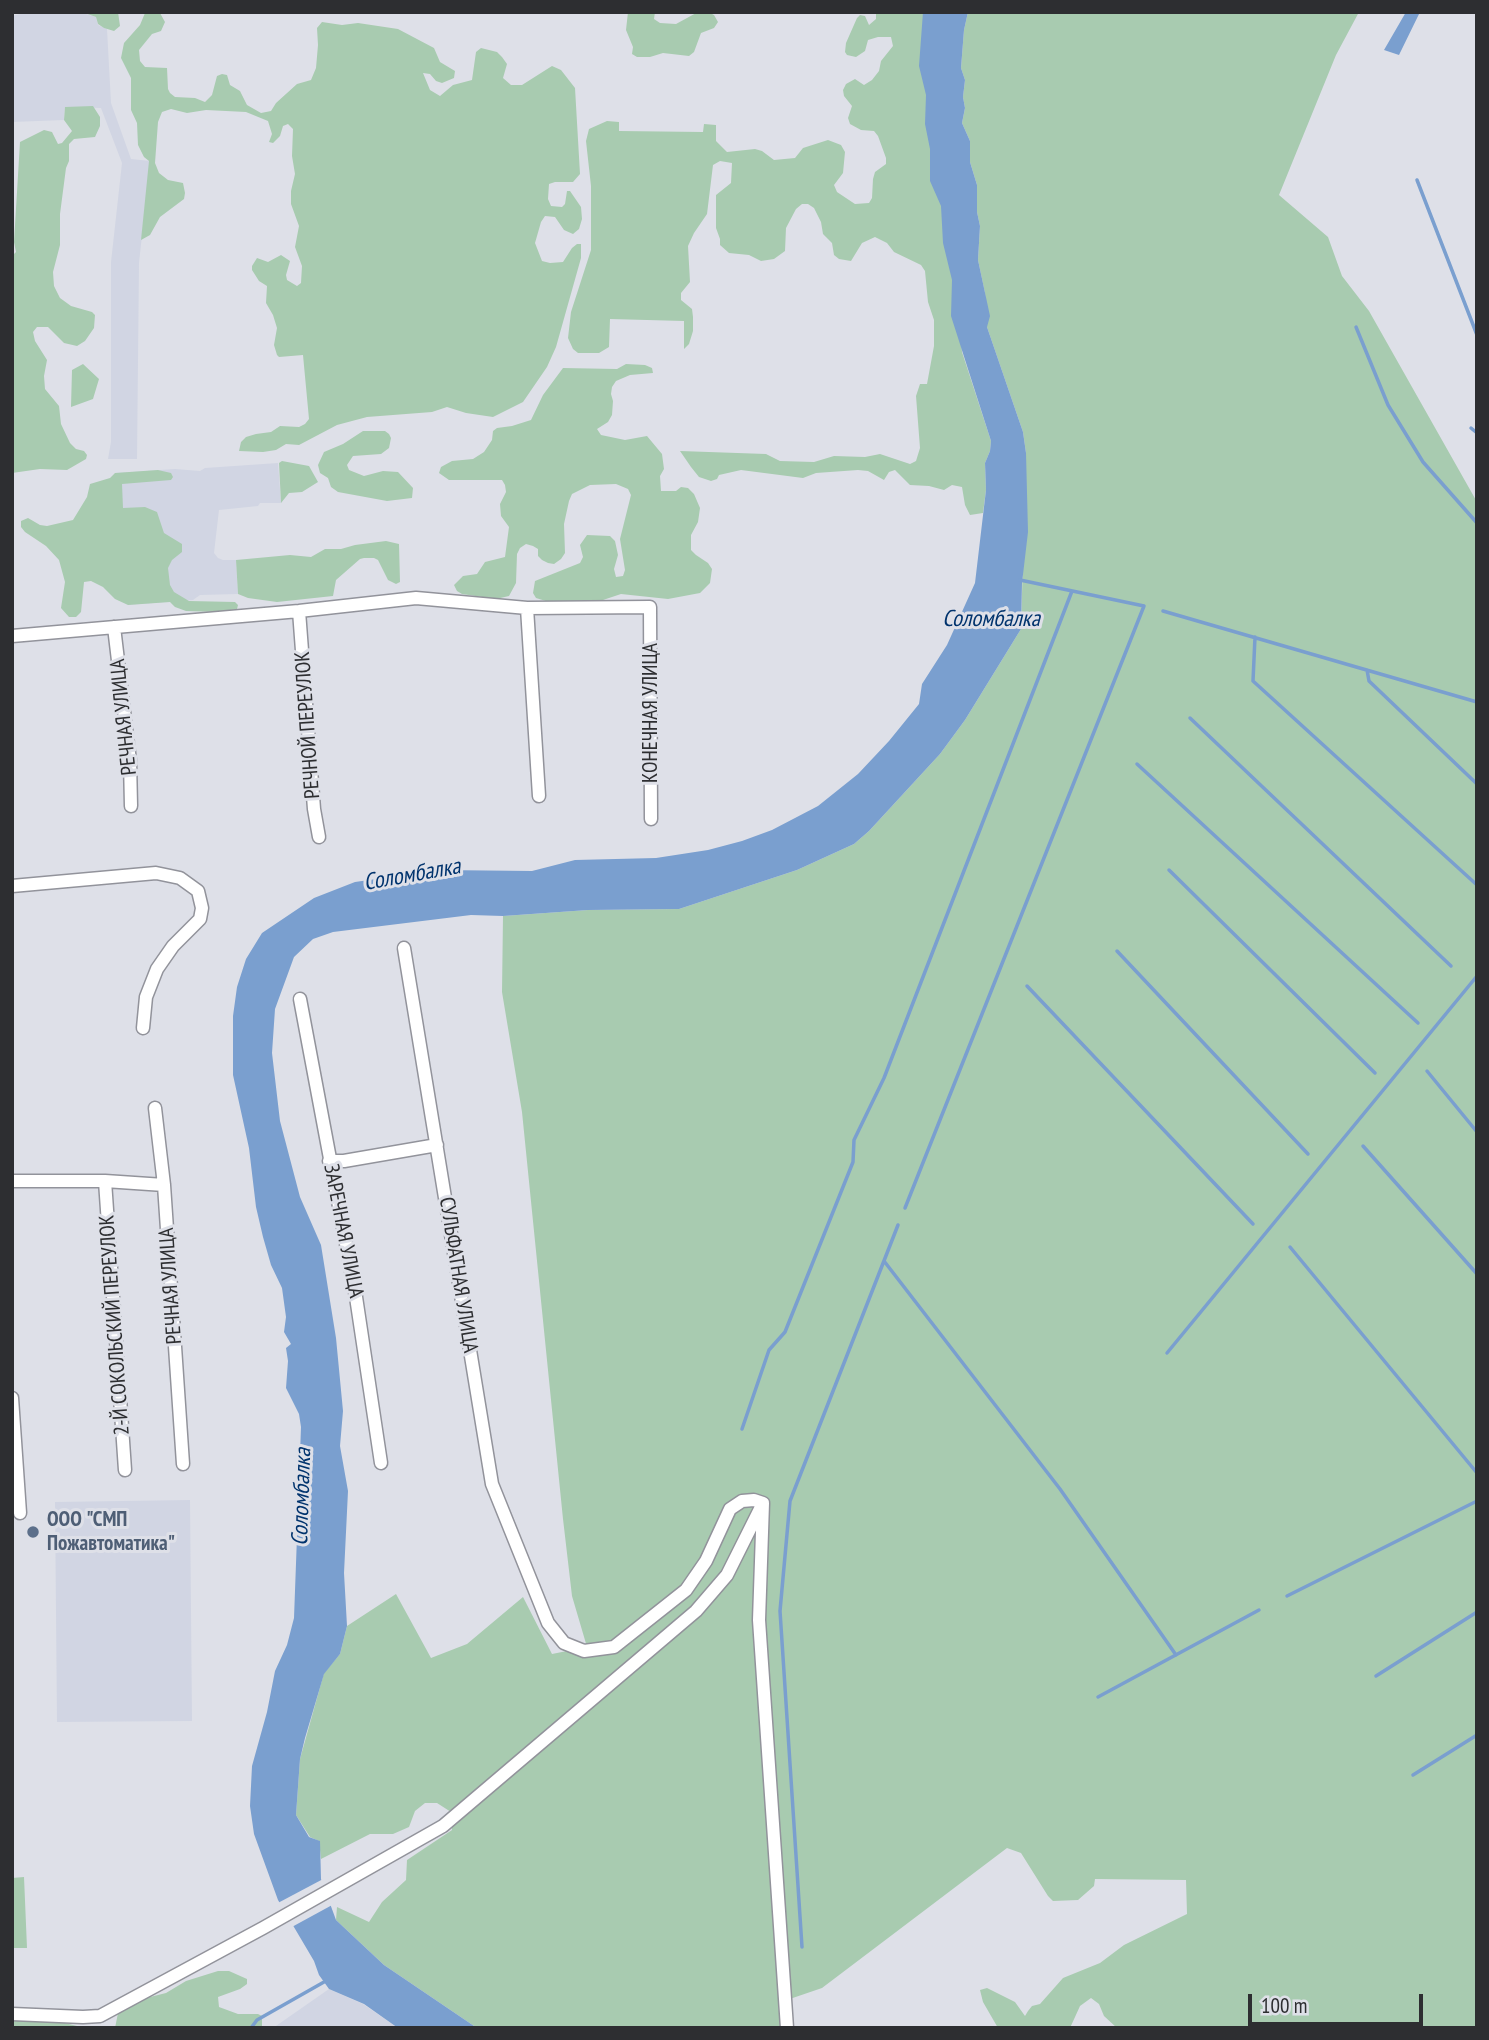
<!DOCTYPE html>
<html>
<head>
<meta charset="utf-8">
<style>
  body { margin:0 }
  #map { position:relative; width:1489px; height:2040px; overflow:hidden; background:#dee0e8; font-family:"PT Sans Narrow",sans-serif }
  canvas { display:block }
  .frame { position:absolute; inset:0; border:14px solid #2d2e31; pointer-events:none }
  .scale { position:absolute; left:1248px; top:1994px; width:175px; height:32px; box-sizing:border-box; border:4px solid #2d2e31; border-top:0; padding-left:9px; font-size:21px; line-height:24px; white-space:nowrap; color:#2d2e31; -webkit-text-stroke:5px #dee0e8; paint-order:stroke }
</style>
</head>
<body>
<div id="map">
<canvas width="1489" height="2040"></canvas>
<div class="frame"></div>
<div class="scale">100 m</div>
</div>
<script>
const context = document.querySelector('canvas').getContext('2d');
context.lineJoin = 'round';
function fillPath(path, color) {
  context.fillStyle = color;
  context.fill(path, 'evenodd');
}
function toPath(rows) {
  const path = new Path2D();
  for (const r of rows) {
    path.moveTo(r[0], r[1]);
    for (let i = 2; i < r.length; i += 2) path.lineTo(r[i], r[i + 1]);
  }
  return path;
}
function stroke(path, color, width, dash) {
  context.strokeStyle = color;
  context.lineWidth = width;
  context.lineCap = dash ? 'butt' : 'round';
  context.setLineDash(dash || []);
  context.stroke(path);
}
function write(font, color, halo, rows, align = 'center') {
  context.font = font + ' "PT Sans Narrow",sans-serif';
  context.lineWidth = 6;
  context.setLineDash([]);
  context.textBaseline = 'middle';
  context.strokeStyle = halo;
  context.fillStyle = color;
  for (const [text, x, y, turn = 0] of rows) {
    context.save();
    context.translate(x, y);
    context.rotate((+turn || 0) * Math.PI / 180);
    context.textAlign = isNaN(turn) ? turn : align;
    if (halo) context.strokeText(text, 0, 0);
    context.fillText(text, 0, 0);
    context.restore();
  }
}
fillPath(toPath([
  [29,12,83,13,96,17,98,25,107,29,111,103,131,159,150,161,139,263,137,459,108,459,111,442,111,262,122,163,101,108,65,107,64,120,12,122,12,16],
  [278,463,281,503,260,503,258,506,219,510,214,553,218,558,223,560,236,560,238,594,200,595,193,600,128,605,115,473,175,469,200,471,205,468],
  [190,1500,192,1721,57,1722,55,1502],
  [329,1989,363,2004,398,2028,273,2028]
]), '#d1d5e3');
fillPath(toPath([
  [82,12,118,12,120,26,114,31,104,28,98,24,96,17],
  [628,12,655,12,654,19,660,23,676,24,698,12,708,12,714,15,718,22,714,28,701,33,694,52,689,56,663,53,650,57,637,57,632,54,633,47,626,30],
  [876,12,938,12,962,352,991,441,990,451,985,463,986,490,983,513,970,515,965,505,962,487,952,485,944,490,929,486,910,485,895,470,889,472,884,480,868,471,858,470,816,473,803,478,741,470,719,475,717,479,711,481,699,477,691,467,680,451,766,454,780,461,814,462,834,456,865,457,880,454,910,464,916,461,920,448,916,396,920,384,927,384,934,346,934,320,928,302,925,271,921,265,894,252,887,243,875,237,862,243,851,261,839,259,834,255,832,243,823,234,821,222,814,208,808,204,802,204,796,209,786,228,785,251,774,259,761,261,749,255,729,253,720,245,720,239,716,228,716,195,731,183,732,163,720,161,713,165,707,214,694,233,688,246,690,282,681,293,681,300,692,309,693,317,693,331,689,344,684,349,684,321,610,319,609,347,599,353,578,353,573,349,568,338,571,312,591,250,591,186,586,141,589,129,607,121,619,122,619,131,703,132,704,124,716,125,716,141,727,152,755,149,762,151,774,160,795,158,803,148,828,140,841,145,845,152,843,173,834,185,837,192,855,204,869,203,872,198,873,179,875,172,886,164,886,158,878,136,874,131,861,130,850,124,848,118,852,106,844,96,843,90,846,84,855,79,864,85,872,80,879,71,881,61,893,46,891,37,878,37,868,40,865,51,856,57,847,55,845,52,846,43,857,18,860,15,865,16,869,25,876,19],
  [968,12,1359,12,1336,55,1279,195,1328,237,1342,276,1369,311,1477,502,1477,2028,1117,2028,1104,2016,1099,2004,1091,1998,1080,2006,1070,2028,998,2028,983,2002,980,1990,987,1988,1015,2002,1025,2016,1028,2011,1032,2006,1040,2004,1063,1978,1100,1963,1124,1945,1187,1914,1186,1880,1095,1879,1094,1886,1078,1900,1053,1901,1048,1896,1021,1853,1007,1848,822,1988,778,2003,781,2028,477,2028,384,1965,336,1920,337,1907,369,1922,382,1902,406,1880,407,1860,452,1830,451,1812,437,1803,425,1803,415,1811,409,1827,393,1834,370,1834,321,1859,319,1841,310,1837,296,1815,300,1759,324,1673,340,1654,347,1626,396,1594,431,1658,467,1644,523,1597,552,1654,587,1647,572,1596,563,1519,522,1112,502,992,503,916,588,910,679,909,797,870,854,844,869,831,940,754,965,720,1021,629,1026,453,1023,432,987,327,985,293,978,260,980,226,977,212,977,185,970,162,970,141,962,123,965,108,963,97,965,80,961,68,964,30],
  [145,13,160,13,165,22,161,31,152,34,139,50,140,61,145,67,167,68,168,89,170,93,175,97,195,98,205,102,212,95,217,76,222,74,227,75,230,85,240,91,247,105,261,113,271,111,276,103,297,84,311,80,316,68,318,45,317,28,322,22,342,25,358,23,398,29,434,48,440,62,455,71,454,78,442,83,436,81,430,74,423,73,430,90,440,96,453,85,472,80,476,52,481,48,497,52,502,57,507,64,503,78,511,85,522,85,552,66,561,70,575,88,580,174,573,182,555,182,549,184,548,199,551,206,562,207,565,204,567,191,570,191,581,207,582,219,579,229,573,234,564,230,555,217,545,216,541,222,535,243,542,261,550,263,563,262,572,248,577,244,581,244,581,258,556,347,547,367,523,402,493,417,466,413,447,407,432,412,367,417,337,425,299,445,286,444,276,450,263,452,239,451,241,442,246,437,256,434,271,432,280,426,299,427,305,424,309,419,303,355,279,357,277,355,274,345,277,328,273,315,266,303,267,286,259,281,252,270,252,266,257,258,268,262,281,255,290,261,286,275,287,280,297,286,301,283,302,266,295,247,299,226,291,204,291,191,295,174,292,156,293,129,288,124,283,126,280,136,273,143,269,142,272,134,268,121,246,112,206,110,187,113,171,109,162,112,158,122,155,163,159,173,168,180,183,183,185,193,184,199,160,217,150,235,141,240,149,161,144,157,138,145,137,123,131,110,131,78,121,58,124,43,140,25],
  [93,106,100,117,100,126,95,137,74,139,69,144,69,161,66,168,60,214,60,245,53,272,54,286,60,298,71,306,92,312,95,315,94,328,85,341,77,346,64,343,48,327,37,327,33,332,35,341,47,360,44,376,45,389,59,406,61,424,70,443,76,449,84,451,87,455,86,459,67,470,40,469,12,473,12,256,16,252,14,242,20,142,44,130,52,132,58,144,62,143,72,131,64,120,65,107],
  [83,364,99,379,93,399,71,407,72,370],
  [626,364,645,365,652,368,653,373,630,375,616,381,612,387,611,394,613,401,612,415,608,422,597,429,601,435,625,440,647,436,662,454,664,469,660,476,661,491,676,491,681,487,688,488,694,494,700,508,698,522,691,535,691,550,696,555,708,563,712,569,710,583,700,593,668,599,621,594,603,600,569,602,549,602,536,598,533,593,535,581,580,563,583,557,580,545,587,535,610,536,615,541,618,555,614,569,616,577,623,576,625,570,620,539,631,495,628,489,616,484,590,485,572,494,569,501,564,524,565,553,561,559,554,564,548,563,542,560,538,556,538,549,533,546,526,544,520,548,517,554,516,583,509,596,496,599,462,594,457,591,454,585,463,576,477,574,485,562,505,557,509,527,501,516,500,504,506,492,505,485,502,480,449,480,439,473,441,467,452,461,473,459,484,452,492,440,493,431,497,428,512,426,531,420,543,395,563,368,617,369],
  [363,431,385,431,389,434,391,438,389,448,381,454,353,456,347,465,349,470,364,476,383,471,398,472,413,488,412,498,387,501,338,492,331,487,328,478,320,473,318,465,324,452,343,444],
  [282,461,309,466,318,482,302,492,289,493,281,503,279,463],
  [158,470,171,473,173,477,171,480,122,484,123,508,145,507,157,512,164,533,182,544,182,552,172,560,168,568,170,585,174,592,189,601,235,602,238,605,237,609,218,612,186,611,175,607,170,602,128,605,115,599,103,587,91,581,84,582,81,612,76,617,69,617,61,608,65,582,59,560,46,546,25,532,21,527,21,521,28,518,40,525,47,526,73,520,87,497,90,484,110,478,115,473],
  [386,541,399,544,400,582,396,584,388,580,378,560,374,558,364,558,360,559,336,580,333,596,277,602,248,598,238,594,236,560,290,555,311,557,325,549,341,549,355,545],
  [24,1877,27,1948,12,1948,12,1878],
  [218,1971,229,1971,247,1979,247,1984,240,1989,218,1997,219,2007,238,2014,258,2014,262,2016,262,2028,115,2028,118,2013,142,1999,166,1993,186,1981],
  [12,2020,57,2021,85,2028,12,2028]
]), '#a8cbb0');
fillPath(toPath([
  [923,12,968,12,964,30,961,68,965,80,963,97,965,108,962,123,970,141,970,162,977,185,977,212,980,226,978,260,990,316,987,327,1023,432,1026,453,1028,532,1022,583,1021,629,965,720,940,754,869,831,854,844,797,870,679,909,588,910,503,916,471,915,333,932,313,939,294,957,275,1009,272,1053,280,1121,300,1197,321,1245,336,1338,343,1411,340,1446,348,1491,344,1573,347,1626,340,1654,324,1674,305,1738,300,1759,296,1815,309,1837,320,1841,321,1879,336,1920,384,1965,477,2028,398,2028,364,2004,329,1989,319,1975,314,1961,278,1900,254,1834,250,1806,252,1766,267,1712,275,1671,287,1645,294,1618,301,1427,299,1414,286,1388,288,1361,286,1348,291,1344,284,1332,286,1317,282,1288,271,1265,263,1237,256,1207,249,1148,233,1075,233,1016,237,987,246,959,262,933,314,898,355,882,439,870,532,871,575,860,656,858,708,850,742,841,772,830,818,806,858,774,889,741,919,704,922,684,947,645,975,583,986,490,985,463,990,451,991,441,951,316,952,280,943,243,941,206,930,181,930,149,925,124,926,95,919,66],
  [1406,12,1420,12,1399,55,1384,50]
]), '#7a9fcf');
fillPath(toPath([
  [325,1878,334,1904,290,1928,276,1904]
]), '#dee0e8');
stroke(toPath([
  [1417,180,1477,335],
  [1356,327,1388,405,1423,462,1477,523],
  [1471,428,1477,433],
  [1163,611,1477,702],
  [1255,637,1253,681,1477,885],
  [1367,670,1369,681,1477,784],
  [1190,718,1451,966],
  [1137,764,1418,1023],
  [1169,870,1375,1073],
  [1117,951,1308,1154],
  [1027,986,1253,1224],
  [1427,1071,1477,1132],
  [1363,1146,1477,1274],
  [905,1208,1144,606,1020,580],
  [1290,1247,1477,1473],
  [884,1261,1060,1489,1176,1655],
  [1167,1353,1477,976],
  [742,1429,769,1350,785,1332,853,1162,854,1140,884,1078,1072,591],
  [1287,1596,1477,1501],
  [1376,1676,1477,1612],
  [1098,1697,1259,1610],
  [1413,1775,1477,1735],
  [802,1947,780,1611,790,1501,898,1225],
  [251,2028,257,2020,324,1982]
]), '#7a9fcf', 3.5);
const minor = toPath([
  [527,608,539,796],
  [299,611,314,809,319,837],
  [114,627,130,761,131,806],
  [12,636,299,611,416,598,527,608,650,607,651,819],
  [12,886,156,873,180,878,198,891,202,908,200,919,173,946,157,969,146,997,143,1028],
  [404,948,492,1484,548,1623,564,1643,584,1651,614,1647,686,1590,706,1561,730,1509,742,1501,754,1500,763,1503,759,1620,787,2028],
  [300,999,356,1297,381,1463],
  [155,1108,164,1185,183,1464],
  [329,1161,344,1161,437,1145],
  [12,1181,105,1181,164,1185],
  [105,1181,125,1470],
  [12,1398,20,1513],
  [12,2014,83,2017,100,2016,263,1928,443,1826,696,1611,727,1575,762,1505]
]);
stroke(minor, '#92939b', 15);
stroke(minor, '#fff', 12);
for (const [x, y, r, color] of [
  [33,1532,7,"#5c6f8a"]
]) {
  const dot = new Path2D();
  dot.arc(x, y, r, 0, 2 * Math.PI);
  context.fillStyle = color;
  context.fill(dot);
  stroke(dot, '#dee0e8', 2.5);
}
write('21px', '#2d2e31', '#dee0e8', [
  ["КОНЕЧНАЯ УЛИЦА",651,713,-90],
  ["РЕЧНАЯ УЛИЦА",124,717,-96],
  ["РЕЧНОЙ ПЕРЕУЛОК",308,725,-94],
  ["ЗАРЕЧНАЯ УЛИЦА",343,1231,79],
  ["СУЛЬФАТНАЯ УЛИЦА",458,1275,81],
  ["РЕЧНАЯ УЛИЦА",171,1286,-94],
  ["2-Й СОКОЛЬСКИЙ ПЕРЕУЛОК",115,1325,-94]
]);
write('bold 21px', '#4e5e75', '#dee0e8', [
  ["ООО \"СМП",47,1520],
  ["Пожавтоматика\"",47,1544]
], 'left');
write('italic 23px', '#00336d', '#dee0e8', [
  ["Соломбалка",991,619],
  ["Соломбалка",412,875,-10],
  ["Соломбалка",302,1497,-88]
]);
</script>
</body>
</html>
